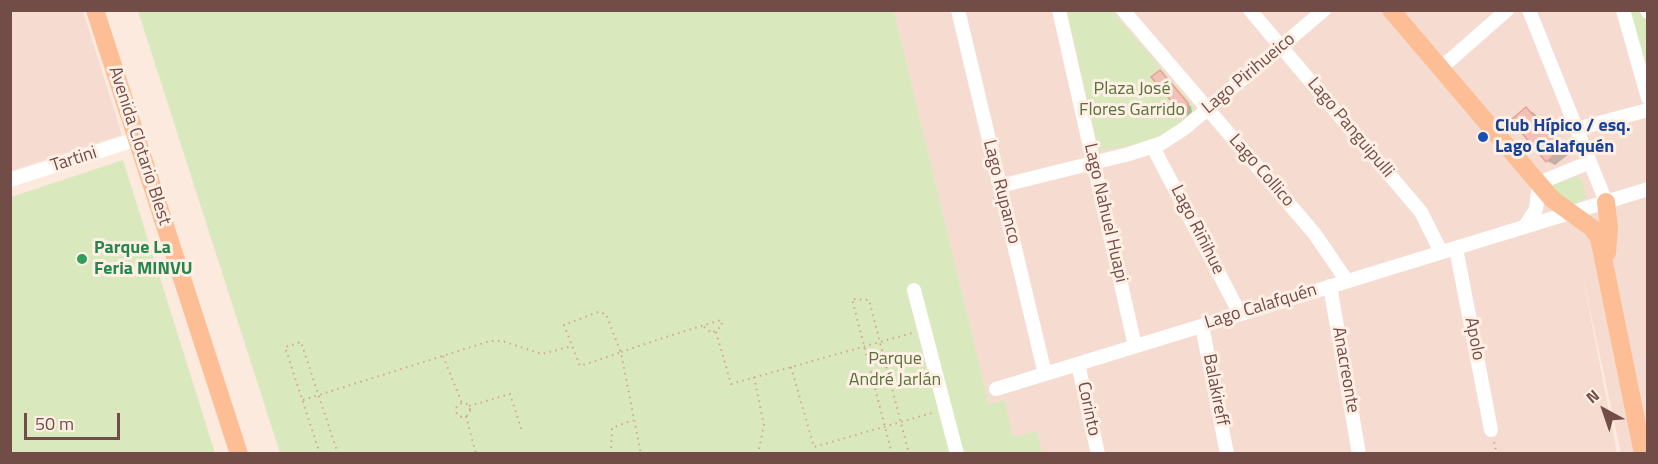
<!DOCTYPE html>
<html>
<head>
<meta charset="utf-8">
<style>
  body { margin:0 }
  #map { position:relative; width:1658px; height:464px; overflow:hidden; background:#fceade; font-family:"Titillium Web",sans-serif }
  canvas { display:block }
  .frame { position:absolute; inset:0; border:12px solid #724c47; pointer-events:none }
  .north { position:absolute; left:1574px; top:380px; width:60px; height:60px; -webkit-text-stroke:4px #ffefe5; paint-order:stroke; rotate:320deg; font-size:16px; font-weight:700; line-height:24px; text-align:center; color:#724c47 }
  .north::after { content:''; display:block; margin:auto; width:21px; height:27px; background:#724c47; clip-path:polygon(50% 0,100% 100%,50% 72%,0 100%) }
  .scale { position:absolute; left:24px; top:413px; width:96px; height:27px; box-sizing:border-box; border:3px solid #724c47; border-top:0; padding-left:8px; font-size:18px; line-height:21px; white-space:nowrap; color:#724c47; -webkit-text-stroke:4px #ffefe5; paint-order:stroke }
</style>
</head>
<body>
<div id="map">
<canvas width="1658" height="464"></canvas>
<div class="frame"></div>
<div class="north">N</div>
<div class="scale">50 m</div>
</div>
<script>
const context = document.querySelector('canvas').getContext('2d');
context.lineJoin = 'round';
function fillPath(path, color) {
  context.fillStyle = color;
  context.fill(path, 'evenodd');
}
function toPath(rows) {
  const path = new Path2D();
  for (const r of rows) {
    if (r.length === 3) {
      path.moveTo(r[0] + r[2], r[1]);
      path.arc(r[0], r[1], r[2], 0, 2 * Math.PI);
      continue;
    }
    path.moveTo(r[0], r[1]);
    for (let i = 2; i < r.length; i += 2) path.lineTo(r[i], r[i + 1]);
  }
  return path;
}
function stroke(path, color, width, dash) {
  context.strokeStyle = color;
  context.lineWidth = width;
  context.lineCap = dash ? 'butt' : 'round';
  context.setLineDash(dash || []);
  context.stroke(path);
}
function write(font, color, halo, rows, align = 'center') {
  context.font = font + ' "Titillium Web",sans-serif';
  context.lineWidth = 6;
  context.setLineDash([]);
  context.textBaseline = 'middle';
  context.strokeStyle = halo;
  context.fillStyle = color;
  for (const [text, x, y, turn = 0] of rows) {
    context.save();
    context.translate(x, y);
    context.rotate((+turn || 0) * Math.PI / 180);
    context.textAlign = isNaN(turn) ? turn : align;
    if (halo) context.strokeText(text, 0, 0);
    context.fillText(text, 0, 0);
    context.restore();
  }
}
fillPath(toPath([
  [10,11,83,11,122,135,11,171],
  [894,11,1647,11,1647,453,1621,453,1582,273,1617,453,1042,454,1037,431,1013,438,1005,400,989,404]
]), '#f6dcd0');
fillPath(toPath([
  [138,11,894,11,989,404,1005,400,1013,437,1037,431,1042,453,280,453],
  [1067,11,1112,11,1196,109,1169,132,1139,144,1099,151],
  [1627,11,1643,11,1647,28,1647,86],
  [123,160,215,453,11,453,11,197],
  [1577,176,1582,181,1586,198,1570,206,1550,186]
]), '#d9e9bd');
fillPath(toPath([
  [1160,72,1191,107,1192,112,1187,116],
  [1526,109,1534,113,1569,154,1555,165,1547,161,1513,121]
]), '#0003');
const building = toPath([
  [1160,70,1188,103,1188,110,1183,115,1151,77,1160,70],
  [1526,107,1562,148,1546,162,1511,120,1526,107]
]);
fillPath(building, '#f2c0b6');
stroke(building, '#e5a296', 1.5);
stroke(toPath([
  [716,332,731,384,912,333],
  [621,352,666,337,721,320,722,326,712,333,703,326],
  [619,353,580,366,564,325,598,312,606,314,621,353,641,454],
  [443,356,462,403],
  [791,367,814,447,932,413],
  [754,377,764,425,758,454],
  [303,400,490,341,502,341,542,354,572,346],
  [463,410,7],
  [469,406,510,394,522,431],
  [466,416,476,454],
  [1494,442,1497,454],
  [320,454,285,347,301,342,338,454],
  [611,454,612,428,633,420],
  [892,454,852,299,869,300,909,454]
]), '#d6a39a', 2, [1.5, 4.5]);
stroke(toPath([
  [958,10,1045,374],
  [1059,10,1135,346],
  [1123,10,1314,233,1347,281],
  [1250,10,1421,212,1441,252],
  [1529,10,1606,202],
  [1623,10,1648,98],
  [1647,10,1648,12],
  [1441,68,1507,10],
  [1576,129,1648,110],
  [1153,147,1240,314],
  [10,180,137,139],
  [1000,186,1129,154,1162,143,1185,128,1324,10],
  [1525,226,1536,209,1539,183,1590,162],
  [1456,248,1491,430],
  [1330,286,1359,454],
  [914,290,957,454],
  [1202,326,1227,454],
  [1078,364,1098,454],
  [996,389,1648,189]
]), '#fff', 14);
stroke(toPath([
  [95,10,239,454],
  [1391,10,1552,199,1592,228,1599,238,1643,454],
  [1606,202,1609,228,1607,253]
]), '#fdbe95', 18);
for (const [x, y, r, color] of [
  [1483,137,6,"#1a4fb4"],
  [82,259,6,"#2e9e5b"]
]) {
  const dot = new Path2D();
  dot.arc(x, y, r, 0, 2 * Math.PI);
  context.fillStyle = color;
  context.fill(dot);
  stroke(dot, '#ffefe5', 2);
}
write('18px', '#724c47', '#ffefe5', [
  ["Lago Pirihueico",1249,74,-40],
  ["Lago Panguipulli",1350,128,50],
  ["Avenida Clotario Blest",139,146,72],
  ["Tartini",74,160,-18],
  ["Lago Collico",1261,171,49],
  ["Lago Rupanco",1001,192,76],
  ["Lago Nahuel Huapi",1105,213,77],
  ["Lago Riñihue",1197,230,63],
  ["Lago Calafquén",1261,307,-17],
  ["Apolo",1474,339,79],
  ["Anacreonte",1345,370,80],
  ["Balakireff",1215,390,79],
  ["Corinto",1088,409,78]
]);
write('18px', '#58733c', '#ffefe5', [
  ["Plaza José",1132,90],
  ["Flores Garrido",1132,111],
  ["Parque",895,360],
  ["André Jarlán",895,381]
]);
write('bold 18px', '#164399', '#ffefe5', [
  ["Club Hípico / esq.",1495,127],
  ["Lago Calafquén",1495,148]
], 'left');
write('bold 18px', '#27864d', '#ffefe5', [
  ["Parque La",94,249],
  ["Feria MINVU",94,270]
], 'left');
</script>
</body>
</html>
